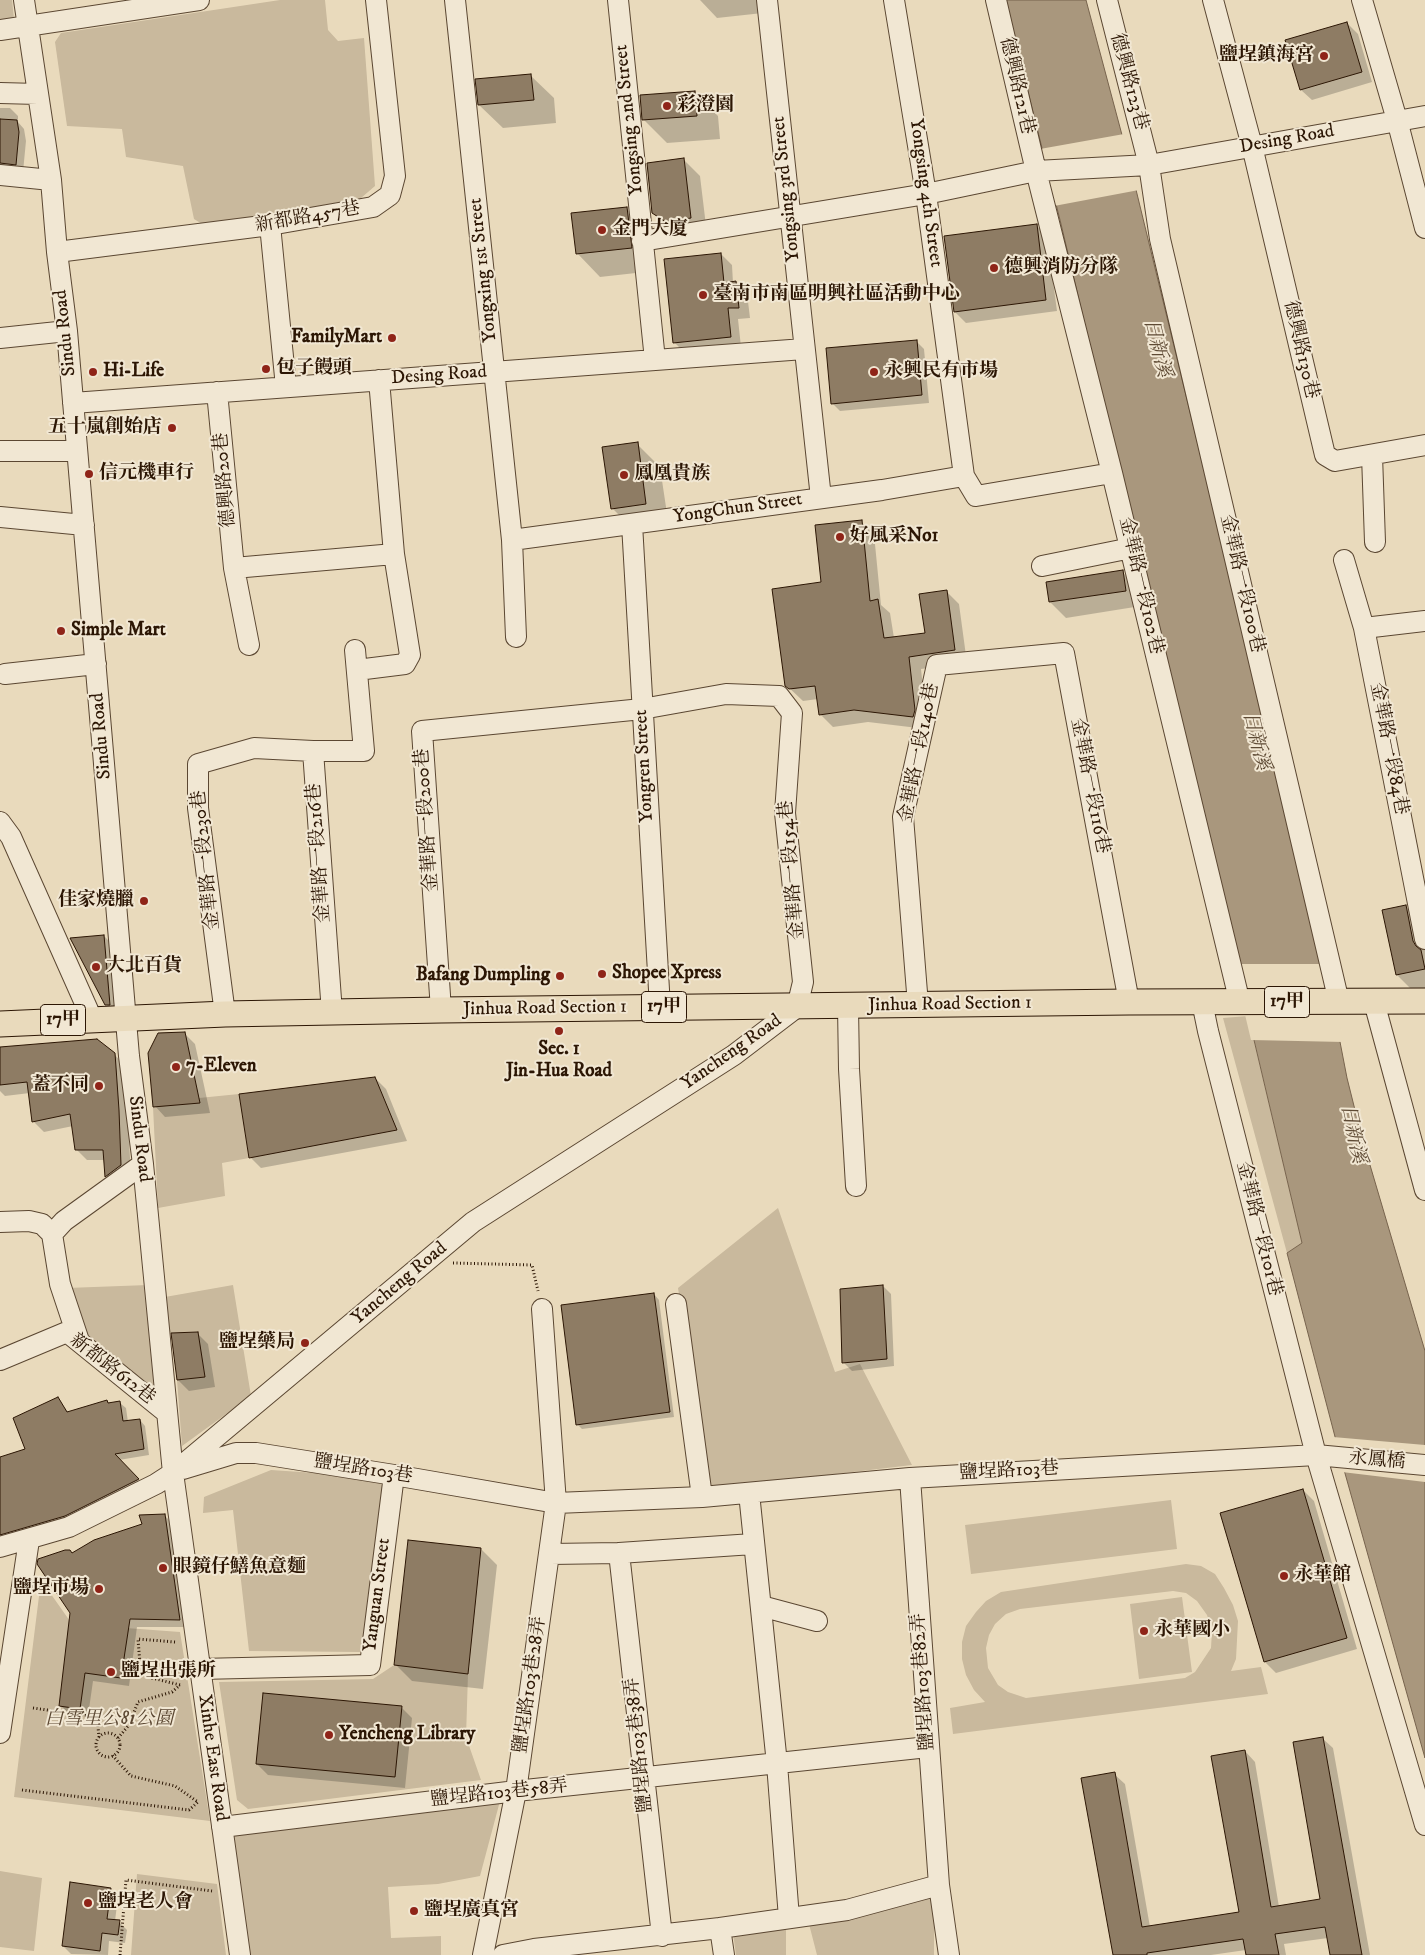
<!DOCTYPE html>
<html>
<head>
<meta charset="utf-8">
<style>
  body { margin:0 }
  canvas { display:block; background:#e9dabc }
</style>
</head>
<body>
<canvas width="1425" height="1955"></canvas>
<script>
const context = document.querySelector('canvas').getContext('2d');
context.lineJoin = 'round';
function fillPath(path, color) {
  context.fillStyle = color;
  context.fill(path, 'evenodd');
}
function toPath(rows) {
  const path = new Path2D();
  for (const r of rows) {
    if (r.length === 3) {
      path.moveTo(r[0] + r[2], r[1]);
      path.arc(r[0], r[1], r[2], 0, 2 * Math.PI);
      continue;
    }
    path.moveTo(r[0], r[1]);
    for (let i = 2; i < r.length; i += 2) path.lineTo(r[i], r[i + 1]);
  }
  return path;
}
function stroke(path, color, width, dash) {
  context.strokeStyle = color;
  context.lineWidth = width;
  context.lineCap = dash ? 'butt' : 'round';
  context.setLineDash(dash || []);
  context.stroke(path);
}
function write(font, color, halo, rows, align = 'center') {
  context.font = font + ' "IM FELL DW Pica","Noto Serif TC",serif';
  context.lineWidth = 4;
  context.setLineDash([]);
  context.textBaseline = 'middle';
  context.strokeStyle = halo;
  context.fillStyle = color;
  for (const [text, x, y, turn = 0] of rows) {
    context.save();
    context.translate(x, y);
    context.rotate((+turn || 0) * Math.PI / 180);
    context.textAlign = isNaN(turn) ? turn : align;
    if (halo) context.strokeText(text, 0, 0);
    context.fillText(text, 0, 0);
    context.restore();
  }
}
fillPath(toPath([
  [0,0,12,0,14,19,0,21],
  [280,0,325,0,328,30,338,41,364,38,375,186,361,198,207,227,194,219,183,166,126,157,122,129,67,126,55,42,61,33],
  [1248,1016,1302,1243,1287,1253,1223,1018],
  [239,1094,249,1158,222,1163,225,1196,158,1208,153,1107,199,1103,199,1098],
  [778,1208,835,1372,860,1364,912,1465,709,1489,678,1288],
  [148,1285,157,1394,85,1337,67,1288],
  [233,1285,251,1396,182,1446,177,1380,204,1377,198,1332,169,1333,165,1297],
  [271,1470,389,1478,361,1652,249,1651,233,1510,203,1513,204,1497],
  [1171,1500,1177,1549,971,1574,965,1525],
  [1186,1564,1201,1566,1215,1574,1224,1588,1233,1605,1238,1621,1236,1659,1231,1671,1261,1667,1268,1694,953,1734,950,1708,985,1702,974,1690,966,1675,962,1659,962,1642,966,1626,976,1612,986,1601,1001,1592],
  [1173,1591,1186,1593,1197,1601,1207,1615,1212,1631,1211,1648,1195,1672,1185,1678,1026,1698,1008,1692,998,1685,988,1668,986,1648,989,1635,995,1624,1006,1614,1020,1609],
  [41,1580,72,1624,180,1632,210,1821,14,1797],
  [1182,1597,1192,1672,1139,1679,1130,1604],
  [394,1665,468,1674,466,1737,481,1780,248,1809,237,1800,219,1682,373,1679],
  [500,1801,480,1876,438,1884,388,1887,391,1938,441,1936,441,1955,249,1955,228,1829],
  [0,1871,42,1878,34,1951,0,1947],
  [137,1874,217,1884,226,1955,131,1955],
  [934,1897,934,1955,817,1955,809,1924],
  [786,1926,786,1955,736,1955,733,1933]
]), '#c9b99d');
const water = toPath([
  [1005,0,1086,0,1130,165,1328,980,1347,1078,1362,1138,1425,1351,1425,1758,1339,1452,1287,1253,1302,1243,1061,224,1005,0]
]);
fillPath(water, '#a9977d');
stroke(water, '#77634d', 1);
fillPath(toPath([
  [1124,134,1139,190,1054,206,1040,149],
  [1233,964,1326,964,1344,1042,1251,1040],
  [1333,1437,1425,1445,1425,1482,1342,1472]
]), '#e9dabc');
fillPath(toPath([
  [700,0,774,0,772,12,717,18],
  [1347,23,1358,34,1372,82,1312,100,1301,90],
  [530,75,554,98,556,123,503,128,479,105],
  [695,93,718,116,720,139,667,143,643,119],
  [0,108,10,108,18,116,18,122,24,129,26,141,23,172,0,174],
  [684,160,700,176,707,234,670,229,653,212],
  [627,209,650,232,654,271,600,277,577,253],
  [1036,225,1047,236,1057,311,966,323,955,312],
  [721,254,732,265,733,283,736,283,747,293,750,318,738,319,741,347,685,353,674,342],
  [916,341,924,349,929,403,840,411,832,403],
  [637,444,660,467,669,527,635,531,612,508],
  [861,522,874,534,881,605,890,613,894,638,926,634,946,591,959,604,967,663,921,669,927,724,926,729,868,722,833,727,820,714,818,699,803,701,786,685,822,583],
  [1122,572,1139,588,1141,606,1066,618,1050,602],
  [1406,906,1422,923,1425,938,1425,988,1413,991,1397,975],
  [104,936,112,944,118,1012,114,1012,106,1004],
  [184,1033,195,1044,210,1113,165,1117,155,1106],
  [0,1048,114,1054,125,1066,131,1176,116,1187,106,1176,105,1160,87,1160,76,1149,73,1126,44,1132,33,1121,30,1093,5,1096,0,1091],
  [375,1078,386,1089,407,1141,261,1168,250,1157],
  [883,1286,891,1294,894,1366,852,1371,844,1363],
  [654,1294,659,1300,674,1417,582,1429,577,1424],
  [197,1333,208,1344,215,1387,189,1391,178,1380],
  [58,1399,69,1413,107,1401,110,1404,120,1403,126,1408,128,1422,140,1420,145,1426,149,1455,119,1460,143,1485,71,1521,0,1543,0,1458,27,1450],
  [1303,1490,1314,1501,1357,1649,1276,1673,1265,1662,1222,1514],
  [165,1516,173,1524,187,1627,137,1627,129,1686,93,1681,88,1716,68,1713,60,1705,71,1613,72,1554],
  [481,1549,497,1565,483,1689,412,1681,396,1665],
  [401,1707,412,1718,405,1788,268,1775,257,1764],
  [1322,1738,1333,1748,1370,1955,1331,1955,1328,1938,1284,1944,1286,1955,1247,1955,1246,1950,1211,1955,1115,1955,1114,1774,1125,1784,1150,1927,1240,1913,1245,1751,1255,1762,1279,1907,1321,1900],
  [110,1889,118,1897,115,1921,119,1922,127,1930,125,1943,109,1941,108,1955,71,1954,63,1946]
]), '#0003');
const building = toPath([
  [1347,22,1362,72,1300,90,1285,40,1347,22],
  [531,74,534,100,478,105,475,79,531,74],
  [695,91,697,116,642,120,640,95,695,91],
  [0,119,17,120,19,132,16,165,0,163,0,119],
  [684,158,691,218,666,222,652,213,647,163,684,158],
  [627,207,632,248,576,254,571,213,627,207],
  [1037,224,1046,300,954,312,944,236,1037,224],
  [721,253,724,283,736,281,739,308,728,308,731,337,673,343,664,259,721,253],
  [917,340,922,395,831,404,826,348,917,340],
  [638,442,646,504,611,509,602,447,638,442],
  [862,520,870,601,878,599,884,638,925,633,919,594,947,590,955,650,909,657,915,710,913,717,854,710,819,715,815,686,789,689,785,686,772,589,821,582,815,525,862,520],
  [1123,570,1126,591,1049,602,1046,582,1123,570],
  [1406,905,1413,941,1416,946,1421,950,1425,969,1396,975,1382,910,1406,905],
  [104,935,110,1005,105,1005,70,938,104,935],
  [185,1032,200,1103,153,1107,148,1053,158,1033,185,1032],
  [97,1039,115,1053,119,1110,121,1165,105,1177,103,1150,75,1150,70,1114,32,1122,27,1082,0,1085,0,1047,97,1039],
  [375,1077,397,1130,249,1158,239,1094,375,1077],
  [883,1285,887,1359,842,1363,840,1289,883,1285],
  [654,1293,670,1412,576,1425,561,1305,654,1293],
  [198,1332,205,1377,177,1380,171,1333,198,1332],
  [58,1397,67,1412,107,1400,108,1403,120,1401,123,1421,140,1419,144,1449,115,1454,139,1479,65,1516,0,1535,0,1457,25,1449,13,1418,58,1397],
  [1303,1489,1347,1638,1264,1662,1220,1513,1303,1489],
  [165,1514,180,1620,130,1619,121,1678,85,1673,80,1709,59,1706,70,1613,37,1564,38,1559,65,1550,70,1550,72,1553,94,1540,142,1524,139,1515,165,1514],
  [408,1540,481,1548,468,1674,394,1665,408,1540],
  [263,1693,402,1706,395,1777,256,1764,263,1693],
  [1323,1737,1362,1955,1330,1955,1325,1927,1275,1934,1279,1955,1246,1955,1243,1939,1147,1953,1147,1955,1113,1955,1081,1778,1115,1772,1142,1927,1239,1912,1211,1756,1245,1750,1271,1907,1320,1899,1293,1742,1323,1737],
  [70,1882,111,1888,107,1919,120,1920,118,1935,102,1933,100,1951,62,1946,70,1882]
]);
fillPath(building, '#8e7c64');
stroke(building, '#2c1604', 1);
const minor = toPath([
  [24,0,51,180,57,252,67,331,129,1056,143,1164,173,1473,240,1955],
  [455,0,512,540,516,637],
  [618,0,655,360],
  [767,0,821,498],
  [894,0,926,194,964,476,976,496,1112,473],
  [996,0,1036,171,1112,473,1240,1003],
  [1107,0,1149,165,1160,239,1339,1002],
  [1213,0,1252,146,1325,455,1335,461,1425,445],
  [1362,0,1397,120,1425,228],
  [0,30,199,0],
  [0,93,38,94],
  [0,175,51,180],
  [270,225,286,387],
  [642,241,926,194,1036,171,1149,165,1425,116],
  [57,252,270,225,373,207,390,195,395,176,376,0],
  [0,338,67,331],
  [217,392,234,568,249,645],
  [73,403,804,349],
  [0,451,77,451],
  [1372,455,1375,542],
  [0,517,84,525],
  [632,524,660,1007],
  [512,540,882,490,964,476],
  [1344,560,1364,628,1425,939],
  [1042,566,1131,548],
  [234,568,394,554],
  [1364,628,1425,621],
  [357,670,405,664,410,655,394,554,379,380],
  [5,674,96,664],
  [313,751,332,1013],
  [0,822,11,837,92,1019],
  [1202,1002,1208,1031,1316,1455,1425,1825],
  [1374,1002,1425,1190],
  [918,1005,903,817,937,665,1064,653,1129,1002],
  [848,1006,849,1069,856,1186],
  [225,1014,198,808,198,764,254,748,313,751,364,751,355,650],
  [0,1222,29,1221,42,1224,52,1234,64,1221,143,1164],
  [52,1234,60,1284,79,1341],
  [676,1304,702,1497],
  [0,1360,67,1332,167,1413],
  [183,1469,236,1453,256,1453,394,1475,556,1503,702,1497,910,1478,1316,1455,1425,1465],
  [910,1478,939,1885,949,1955],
  [749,1493,777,1764,789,1918],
  [0,1547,69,1527,156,1484,173,1473,473,1222,734,1055,797,1007,803,982,785,813,792,713,779,696,726,694,642,709,422,731,441,1010],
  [619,1553,662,1936],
  [550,1554,619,1553,753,1544],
  [761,1606,817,1621],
  [200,1669,370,1665,394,1475],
  [0,1733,29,1540],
  [222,1827,516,1791,928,1747],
  [720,1928,724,1955],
  [483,1955,516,1791,556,1503,542,1309],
  [503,1955,534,1949,720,1928,847,1910,939,1885]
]);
const major = toPath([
  [0,1024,225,1014,441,1010,1129,1002,1425,1001]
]);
stroke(minor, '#5b4732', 22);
stroke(major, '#2c1604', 27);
stroke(toPath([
  [453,1263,532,1265,538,1291],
  [175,1642,138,1639,140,1664,152,1678,180,1685],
  [33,1708,97,1717,99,1737],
  [108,1745,12],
  [118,1738,129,1725,138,1702,172,1692,180,1685],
  [22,1790,189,1810,198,1802,175,1786,131,1776,112,1755],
  [120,1955,126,1880,212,1891]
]), '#2c1604', 3, [1, 2.5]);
stroke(minor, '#f1e7d3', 20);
stroke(major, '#e9dabc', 25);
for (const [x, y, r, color] of [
  [1324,56,5,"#8f2418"],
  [667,106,5,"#8f2418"],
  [602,230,5,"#8f2418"],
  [994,268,5,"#8f2418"],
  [703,295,5,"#8f2418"],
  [392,338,5,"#8f2418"],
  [266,369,5,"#8f2418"],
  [93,372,5,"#8f2418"],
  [874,372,5,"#8f2418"],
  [172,428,5,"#8f2418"],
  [89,474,5,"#8f2418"],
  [624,475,5,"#8f2418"],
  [840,537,5,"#8f2418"],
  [61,631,5,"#8f2418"],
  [144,901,5,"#8f2418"],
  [96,967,5,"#8f2418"],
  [602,974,5,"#8f2418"],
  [560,976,5,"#8f2418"],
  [559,1031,5,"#8f2418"],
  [176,1067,5,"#8f2418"],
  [99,1086,5,"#8f2418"],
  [305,1343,5,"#8f2418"],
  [163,1568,5,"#8f2418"],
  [1284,1576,5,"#8f2418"],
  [99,1589,5,"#8f2418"],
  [1144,1631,5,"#8f2418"],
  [111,1672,5,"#8f2418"],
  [329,1735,5,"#8f2418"],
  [88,1903,5,"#8f2418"],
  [414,1911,5,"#8f2418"]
]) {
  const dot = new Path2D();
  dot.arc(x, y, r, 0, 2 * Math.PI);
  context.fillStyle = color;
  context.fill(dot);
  stroke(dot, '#f1e7d3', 2);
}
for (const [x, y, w] of [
  [1287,1002,45],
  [664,1007,45],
  [63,1020,45]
]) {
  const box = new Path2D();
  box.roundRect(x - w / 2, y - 15.5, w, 31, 4);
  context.fillStyle = '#f1e7d3';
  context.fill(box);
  stroke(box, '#2c1604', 1);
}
write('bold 18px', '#2c1604', null, [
  ["17甲",1287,1002],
  ["17甲",664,1007],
  ["17甲",63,1020]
]);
write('bold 19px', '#2c1604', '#f1e7d3', [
  ["鹽埕鎮海宮",1314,56,"right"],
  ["彩澄園",677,106],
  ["金門大廈",612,230],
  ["德興消防分隊",1004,268],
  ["臺南市南區明興社區活動中心",713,295],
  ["FamilyMart",382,338,"right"],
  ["包子饅頭",276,369],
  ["Hi-Life",103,372],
  ["永興民有市場",884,372],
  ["五十嵐創始店",162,428,"right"],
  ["信元機車行",99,474],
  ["鳳凰貴族",634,475],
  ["好風采No1",850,537],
  ["Simple Mart",71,631],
  ["佳家燒臘",134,901,"right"],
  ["大北百貨",106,967],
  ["Shopee Xpress",612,974],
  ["Bafang Dumpling",550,976,"right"],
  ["Sec. 1",559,1050,"center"],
  ["Jin-Hua Road",559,1072,"center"],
  ["7-Eleven",186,1067],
  ["蓋不同",89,1086,"right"],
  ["鹽埕藥局",295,1343,"right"],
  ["眼鏡仔鱔魚意麵",173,1568],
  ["永華館",1294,1576],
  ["鹽埕市場",89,1589,"right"],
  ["永華國小",1154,1631],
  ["鹽埕出張所",121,1672],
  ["Yencheng Library",339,1735],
  ["鹽埕老人會",98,1903],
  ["鹽埕廣真宮",424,1911]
], 'left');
write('19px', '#2c1604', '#f1e7d3', [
  ["德興路123巷",1128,82,75],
  ["德興路121巷",1016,86,77],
  ["Yongsing 2nd Street",630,120,-96],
  ["Desing Road",1287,140,-10],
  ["Yongsing 3rd Street",787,189,-96],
  ["Yongsing 4th Street",925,193,82],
  ["新都路457巷",308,218,-10],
  ["Yongxing 1st Street",484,270,-96],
  ["Sindu Road",66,333,-96],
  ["德興路130巷",1300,350,77],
  ["Desing Road",439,376,-4],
  ["德興路20巷",226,480,-95],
  ["YongChun Street",738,509,-8],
  ["金華路一段100巷",1241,584,77],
  ["金華路一段102巷",1140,586,77],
  ["Sindu Road",102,736,-95],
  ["金華路一段84巷",1388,749,79],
  ["金華路一段140巷",920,753,-79],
  ["Yongren Street",645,766,-93],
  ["金華路一段116巷",1089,786,79],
  ["金華路一段200巷",428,820,-94],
  ["金華路一段216巷",320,853,-94],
  ["金華路一段230巷",207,860,-96],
  ["金華路一段154巷",793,870,-95],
  ["Jinhua Road Section 1",950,1005,-1],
  ["Jinhua Road Section 1",545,1009,-1],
  ["Yancheng Road",732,1053,-35],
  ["Sindu Road",139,1139,83],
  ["金華路一段101巷",1258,1229,76],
  ["Yancheng Road",400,1284,-40],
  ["新都路612巷",112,1370,38],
  ["永鳳橋",1377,1461,5],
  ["鹽埕路103巷",363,1470,9],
  ["鹽埕路103巷",1009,1472,-3],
  ["Yanguan Street",378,1595,-83],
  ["鹽埕路103巷82弄",924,1682,-94],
  ["鹽埕路103巷28弄",531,1685,-82],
  ["鹽埕路103巷38弄",640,1745,-96],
  ["Xinhe East Road",212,1758,82],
  ["鹽埕路103巷58弄",499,1794,-6]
]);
write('italic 19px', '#5b4732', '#f1e7d3', [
  ["白雪里公81公園",109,1720]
]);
write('italic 20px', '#5e4a34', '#f1e7d3', [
  ["日新溪",1156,348,76],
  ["日新溪",1255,741,76],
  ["日新溪",1352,1134,78]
]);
</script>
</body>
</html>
